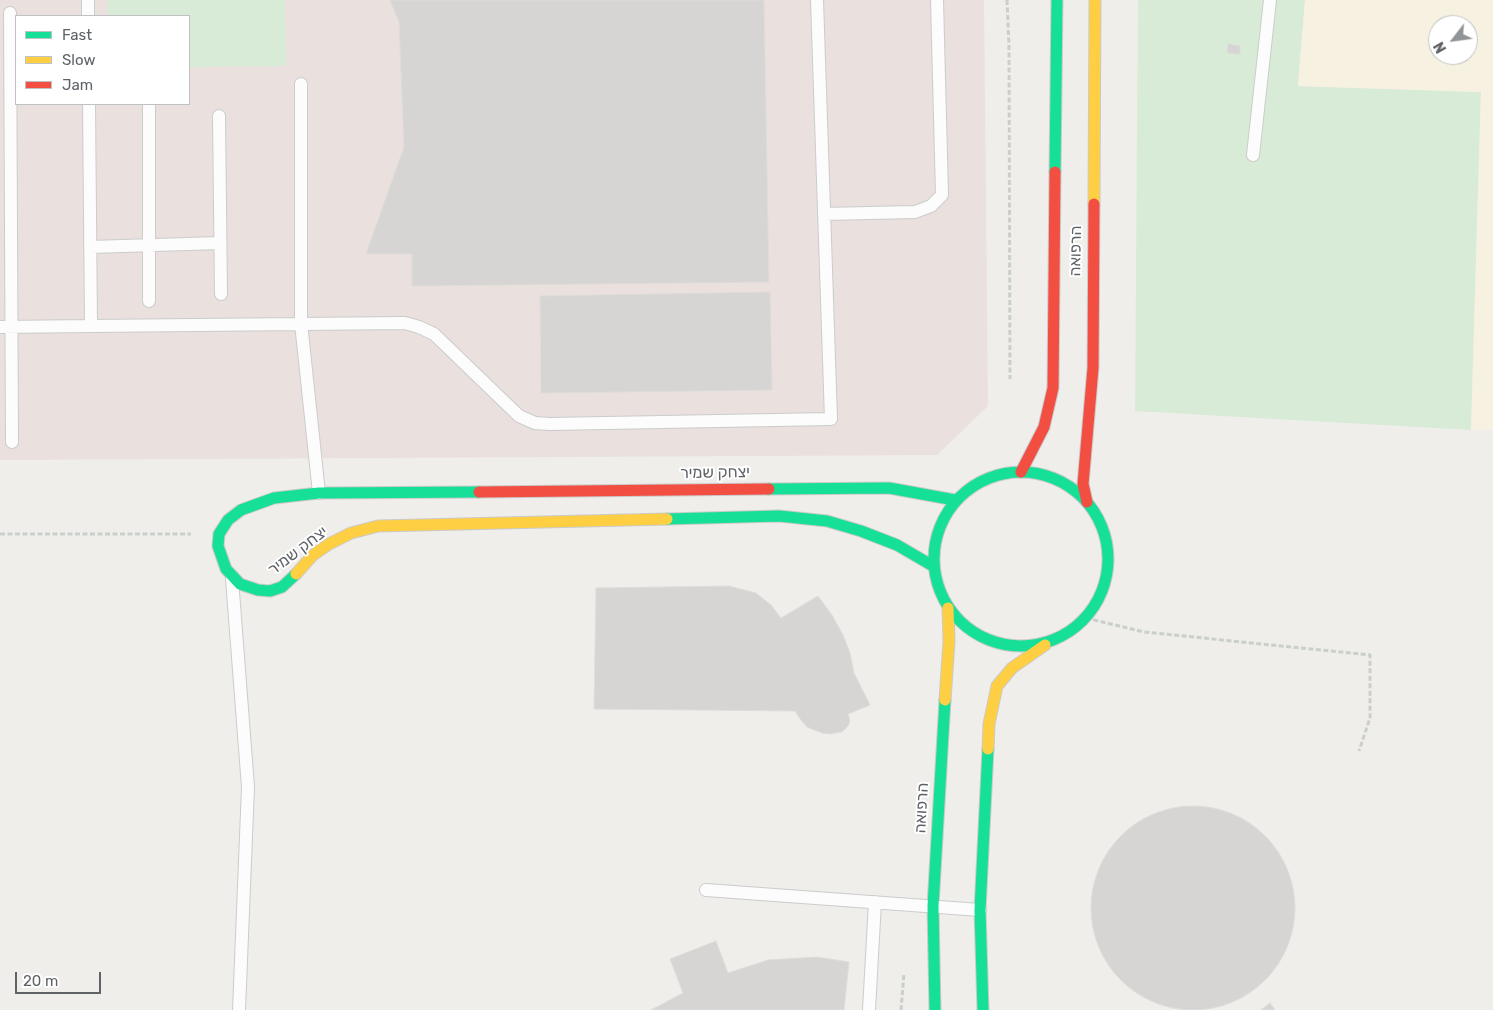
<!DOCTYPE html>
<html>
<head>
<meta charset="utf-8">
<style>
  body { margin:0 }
  #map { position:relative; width:1493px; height:1010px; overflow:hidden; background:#efeeea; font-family:Rubik,sans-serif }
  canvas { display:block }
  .legend { position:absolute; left:15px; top:15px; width:175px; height:90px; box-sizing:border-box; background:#fff; border:1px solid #bfc1c3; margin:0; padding:6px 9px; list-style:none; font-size:15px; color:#5f6368 }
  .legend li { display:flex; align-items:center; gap:10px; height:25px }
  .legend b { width:25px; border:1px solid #bfc1c3 }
  .north { position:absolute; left:1428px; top:15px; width:50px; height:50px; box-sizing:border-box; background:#fff; border:1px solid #bfc1c3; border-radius:50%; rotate:240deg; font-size:14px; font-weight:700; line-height:20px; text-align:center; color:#5f6368 }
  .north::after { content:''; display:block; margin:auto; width:18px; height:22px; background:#919496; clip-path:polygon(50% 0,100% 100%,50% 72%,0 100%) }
  .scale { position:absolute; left:15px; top:972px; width:86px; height:22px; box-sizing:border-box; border:2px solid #5f6368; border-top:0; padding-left:6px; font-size:15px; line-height:18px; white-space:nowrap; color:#5f6368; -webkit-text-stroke:4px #fff; paint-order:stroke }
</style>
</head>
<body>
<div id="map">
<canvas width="1493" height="1010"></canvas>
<ul class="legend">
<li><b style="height:6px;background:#16e098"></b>Fast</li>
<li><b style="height:6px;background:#ffcf43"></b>Slow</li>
<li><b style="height:6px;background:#f24e42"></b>Jam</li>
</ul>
<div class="north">N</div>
<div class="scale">20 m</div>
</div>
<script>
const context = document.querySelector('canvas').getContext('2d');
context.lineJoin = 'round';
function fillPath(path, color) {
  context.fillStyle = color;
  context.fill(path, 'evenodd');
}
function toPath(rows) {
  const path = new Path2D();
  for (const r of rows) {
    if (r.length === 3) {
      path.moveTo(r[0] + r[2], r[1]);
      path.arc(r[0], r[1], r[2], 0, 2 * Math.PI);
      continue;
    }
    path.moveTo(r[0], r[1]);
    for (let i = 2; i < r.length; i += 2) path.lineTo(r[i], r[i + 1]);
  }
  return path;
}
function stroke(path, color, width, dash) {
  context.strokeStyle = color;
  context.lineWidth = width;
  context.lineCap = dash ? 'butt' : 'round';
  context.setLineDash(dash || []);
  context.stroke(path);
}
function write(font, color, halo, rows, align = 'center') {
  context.font = font + ' Rubik,"Noto Sans Hebrew",sans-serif';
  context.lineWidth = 4;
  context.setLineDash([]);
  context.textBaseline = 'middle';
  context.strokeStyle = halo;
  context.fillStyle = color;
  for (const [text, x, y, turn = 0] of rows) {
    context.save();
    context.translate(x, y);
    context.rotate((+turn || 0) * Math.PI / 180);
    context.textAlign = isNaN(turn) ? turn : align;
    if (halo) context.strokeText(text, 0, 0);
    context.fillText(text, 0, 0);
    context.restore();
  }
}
fillPath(toPath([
  [0,0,984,0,988,406,937,455,0,460],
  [16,16,189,16,189,104,16,104]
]), '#eae0de');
fillPath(toPath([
  [108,0,285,0,286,66,189,67,189,16,108,16],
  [1138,0,1305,0,1298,86,1481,92,1471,430,1135,411]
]), '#d8ebd6');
fillPath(toPath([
  [1305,0,1493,0,1493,430,1471,430,1481,92,1298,86],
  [1438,25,1468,25,1468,55,1438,55]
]), '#f6f1e1');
const building = toPath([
  [390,0,764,0,769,282,412,286,412,254,366,254,404,147,399,22,390,0],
  [1228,44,1240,46,1240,54,1227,53,1228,44],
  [770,292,772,390,541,393,540,296,770,292],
  [729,586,756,593,771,605,781,618,818,596,832,615,843,635,850,653,854,673,870,705,848,714,850,721,848,726,842,732,830,734,822,733,807,727,801,720,795,711,594,709,596,588,729,586],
  [1193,908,102],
  [716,941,728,973,768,960,817,957,849,962,844,1010,651,1010,683,993,670,959,716,941],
  [1270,1003,1275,1010,1261,1010,1270,1003]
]);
fillPath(building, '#d6d5d3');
stroke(building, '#deddd9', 1);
const lane = toPath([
  [88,0,88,16],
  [10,13,12,442],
  [301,84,301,323,319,493],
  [89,104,91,326,405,323,419,327,434,334,519,416,535,423,550,424,831,419,817,0],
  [149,104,149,301],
  [219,116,221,294],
  [1253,155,1270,0],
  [824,214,915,212,931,206,942,195,937,0],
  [90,247,220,243],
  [0,327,91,326],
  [232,579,248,787,239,1010],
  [706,890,980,910],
  [869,1010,875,902]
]);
const fast = toPath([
  [1055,172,1057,0],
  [1021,559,87],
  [769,489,889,488,955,500],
  [667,519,779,516,827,521,861,531,897,545,933,566],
  [296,574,282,587,270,591,258,590,240,584,226,569,218,546,219,534,228,520,241,510,274,498,319,493,479,492],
  [935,1010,933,906,945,700],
  [983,1010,980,910,988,749]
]);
const slow = toPath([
  [1094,204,1095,0],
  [296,574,313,555,329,544,351,533,378,526,667,519],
  [945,700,949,641,948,608],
  [988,749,989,724,997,686,1012,668,1045,645]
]);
const jam = toPath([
  [1021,472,1044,427,1053,388,1055,172],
  [479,492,769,489],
  [1087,502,1083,484,1093,368,1094,204]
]);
stroke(lane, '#cbcccc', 14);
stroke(fast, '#cacacb', 13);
stroke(slow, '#cacacb', 13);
stroke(jam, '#cacacb', 13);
stroke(toPath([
  [1007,0,1009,46,1010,379],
  [0,534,191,534],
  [1086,618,1144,632,1370,655,1370,718,1359,751],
  [901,1010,904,973]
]), '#cacfcc', 3, [5, 2.5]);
stroke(lane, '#fdfcfc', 12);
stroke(fast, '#16e098', 11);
stroke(slow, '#ffcf43', 11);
stroke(jam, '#f24e42', 11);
write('16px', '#5f6368', '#fff', [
  ["הרפואה",1076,251,-89],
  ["יצחק שמיר",715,473,-1],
  ["יצחק שמיר",298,551,-37],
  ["הרפואה",922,808,-87]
]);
</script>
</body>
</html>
